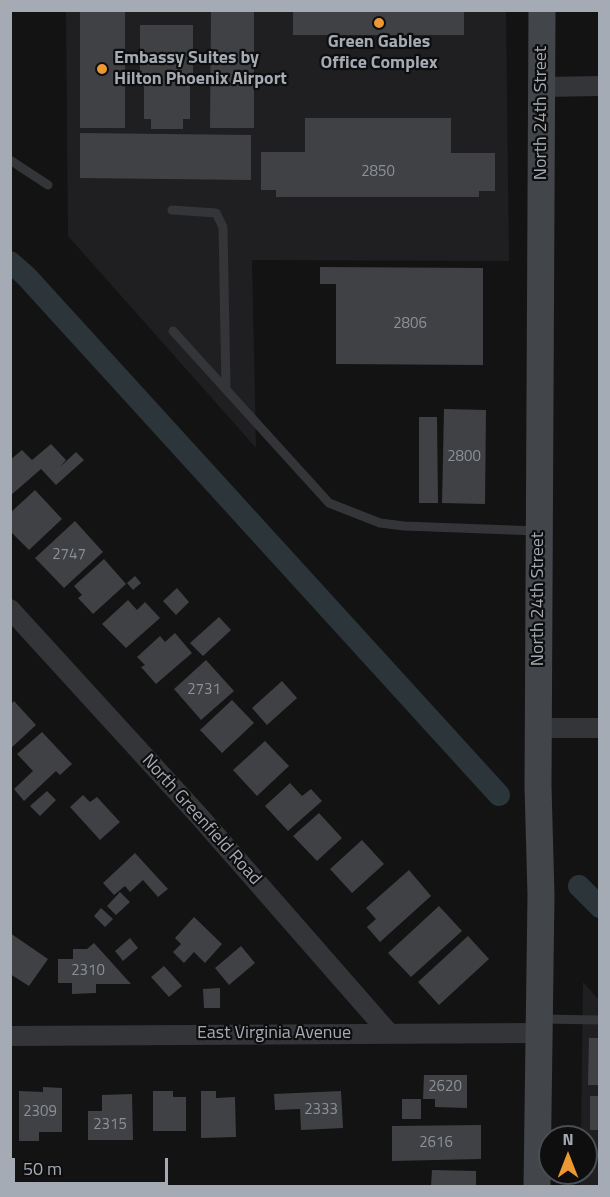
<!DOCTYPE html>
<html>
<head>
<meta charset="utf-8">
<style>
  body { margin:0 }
  #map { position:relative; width:610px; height:1197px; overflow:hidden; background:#131314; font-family:"Titillium Web",sans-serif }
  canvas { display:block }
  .frame { position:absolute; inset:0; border:12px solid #a5abb4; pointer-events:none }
  .north { position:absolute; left:538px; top:1125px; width:60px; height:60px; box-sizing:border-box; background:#0e0e0f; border:2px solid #4a4d51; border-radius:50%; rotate:0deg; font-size:16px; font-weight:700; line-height:24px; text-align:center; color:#a5abb4 }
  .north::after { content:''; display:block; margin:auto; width:21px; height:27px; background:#ed9832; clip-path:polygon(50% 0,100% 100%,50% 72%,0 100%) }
  .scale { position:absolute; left:12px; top:1158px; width:156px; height:27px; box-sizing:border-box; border:3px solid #a5abb4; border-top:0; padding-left:8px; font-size:18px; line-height:21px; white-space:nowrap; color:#a5abb4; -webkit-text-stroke:4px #0e0e0f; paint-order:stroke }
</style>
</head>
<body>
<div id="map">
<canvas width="610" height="1197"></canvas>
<div class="frame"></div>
<div class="north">N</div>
<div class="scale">50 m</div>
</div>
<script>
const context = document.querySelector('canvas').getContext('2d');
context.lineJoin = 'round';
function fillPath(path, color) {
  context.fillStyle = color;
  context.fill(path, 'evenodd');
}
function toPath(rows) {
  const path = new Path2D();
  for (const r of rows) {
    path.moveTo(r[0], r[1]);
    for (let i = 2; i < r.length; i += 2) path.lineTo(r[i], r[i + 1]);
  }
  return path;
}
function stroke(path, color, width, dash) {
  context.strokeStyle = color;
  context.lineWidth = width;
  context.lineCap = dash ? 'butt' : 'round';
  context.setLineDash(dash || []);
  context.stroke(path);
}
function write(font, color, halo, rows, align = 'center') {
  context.font = font + ' "Titillium Web",sans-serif';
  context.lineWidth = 4.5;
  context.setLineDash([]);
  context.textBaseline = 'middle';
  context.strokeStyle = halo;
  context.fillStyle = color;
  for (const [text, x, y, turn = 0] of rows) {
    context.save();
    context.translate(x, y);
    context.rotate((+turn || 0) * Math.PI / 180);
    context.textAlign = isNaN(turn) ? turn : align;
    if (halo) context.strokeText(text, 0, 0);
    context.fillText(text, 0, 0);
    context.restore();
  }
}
fillPath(toPath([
  [66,11,506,11,509,261,252,260,256,448,68,236],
  [583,982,599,1000,600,1186,580,1186,581,1173,586,1173,586,1137,581,1137]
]), '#1f1f21');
stroke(toPath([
  [10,262,26,276,499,795],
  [579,886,600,907]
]), '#2b353a', 22);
fillPath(toPath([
  [80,10,125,10,125,128,80,128],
  [211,10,254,10,254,128,210,128],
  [293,10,464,10,464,35,293,35],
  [140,25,193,25,193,85,190,85,190,119,183,119,183,129,151,129,151,119,144,119,144,86,140,86],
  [305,118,451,118,451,153,495,153,495,191,479,191,479,197,276,197,276,190,261,190,261,152,305,152],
  [80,133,251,135,251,180,80,178],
  [320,267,483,268,483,365,336,364,336,284,320,284],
  [444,409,486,410,485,504,442,503],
  [419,417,437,417,438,503,419,503],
  [51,444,66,460,60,467,76,452,84,460,56,485,41,469,10,496,10,460,22,450,32,460],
  [35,490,62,519,29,550,10,531,10,513],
  [75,521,103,552,64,588,35,558],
  [104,559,126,584,93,614,78,598,82,595,74,586],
  [135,576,141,583,133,590,127,583],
  [177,588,189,602,176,615,163,601],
  [128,600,137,610,145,602,160,618,126,648,102,624],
  [219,617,231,630,203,656,190,643],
  [175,633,192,653,156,684,141,667,145,665,137,657,160,636,165,642],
  [206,660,234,691,201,720,174,689],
  [282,681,297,698,267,725,252,708],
  [232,700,254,723,222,753,200,730],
  [14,701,36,725,10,749,10,705],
  [42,732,72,764,60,775,56,771,24,801,14,789,33,771,17,754],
  [265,741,289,766,257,796,233,770],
  [290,783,302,796,311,789,322,801,288,831,265,806],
  [47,791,56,800,40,816,30,806],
  [83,795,90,802,97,797,120,822,100,840,70,807],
  [319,813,342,838,317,861,293,836],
  [362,840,384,864,352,893,330,869],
  [135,853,168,889,158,897,143,880,130,892,125,886,114,895,103,883],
  [409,870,431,896,380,942,367,927,376,919,366,908],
  [120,892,130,902,116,915,107,906],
  [439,906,462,931,411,977,388,953],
  [101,908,113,919,105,927,94,916],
  [194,917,222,944,205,963,194,952,184,963,173,952,181,944,175,938],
  [10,933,48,959,29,986,10,974],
  [468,936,489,959,439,1005,418,982],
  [130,938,138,948,123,961,115,951],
  [94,943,131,984,96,984,96,993,72,994,72,983,58,983,58,959,73,959,73,949,87,949],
  [241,946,255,963,229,985,215,968],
  [164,966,182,986,169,997,151,977],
  [220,988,220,1008,204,1008,203,989],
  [589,1038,600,1038,600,1085,588,1085],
  [424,1075,467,1075,467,1108,435,1107,435,1099,423,1099],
  [43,1087,62,1088,62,1132,39,1132,39,1141,19,1141,19,1091,43,1092],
  [153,1091,173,1091,173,1097,186,1097,186,1131,153,1131],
  [201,1091,216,1091,216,1098,235,1097,236,1137,201,1138],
  [341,1091,343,1128,301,1130,300,1109,275,1110,274,1094],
  [132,1094,133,1140,88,1140,88,1111,102,1111,102,1095],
  [590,1096,600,1096,600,1130,590,1130],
  [402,1099,421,1099,421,1119,402,1119],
  [481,1125,481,1159,392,1161,392,1126],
  [432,1170,476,1171,476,1186,431,1186]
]), '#3f4144');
stroke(toPath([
  [10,160,48,185],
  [172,210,216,213,223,227,226,389],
  [173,331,329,503,380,523,404,526,538,531],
  [542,1019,600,1020]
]), '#343539', 9);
stroke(toPath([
  [543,87,600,86],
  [10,609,200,817,389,1033],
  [539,728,600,728],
  [10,1036,538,1033]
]), '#343539', 20);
stroke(toPath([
  [537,1186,541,895,538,786,542,10]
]), '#424549', 27);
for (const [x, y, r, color] of [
  [379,23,6,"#ed9832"],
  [102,69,6,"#ed9832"]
]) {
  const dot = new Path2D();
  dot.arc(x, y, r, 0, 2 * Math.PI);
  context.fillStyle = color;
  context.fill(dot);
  stroke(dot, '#0e0e0f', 2);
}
write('15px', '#8c9098', null, [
  ["2850",378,172],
  ["2806",410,324],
  ["2800",464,457],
  ["2747",69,555],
  ["2731",204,690],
  ["2310",88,971],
  ["2620",445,1087],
  ["2333",321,1110],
  ["2309",40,1112],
  ["2315",110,1125],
  ["2616",436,1143]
]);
write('bold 18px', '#a5abb4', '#0e0e0f', [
  ["Green Gables",379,43],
  ["Office Complex",379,64],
  ["Embassy Suites by",114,59,"left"],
  ["Hilton Phoenix Airport",114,80,"left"]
]);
write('18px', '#a5abb4', '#0e0e0f', [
  ["North 24th Street",542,113,-90],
  ["North 24th Street",539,599,-90],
  ["North Greenfield Road",201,820,48],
  ["East Virginia Avenue",274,1034]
]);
</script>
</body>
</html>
